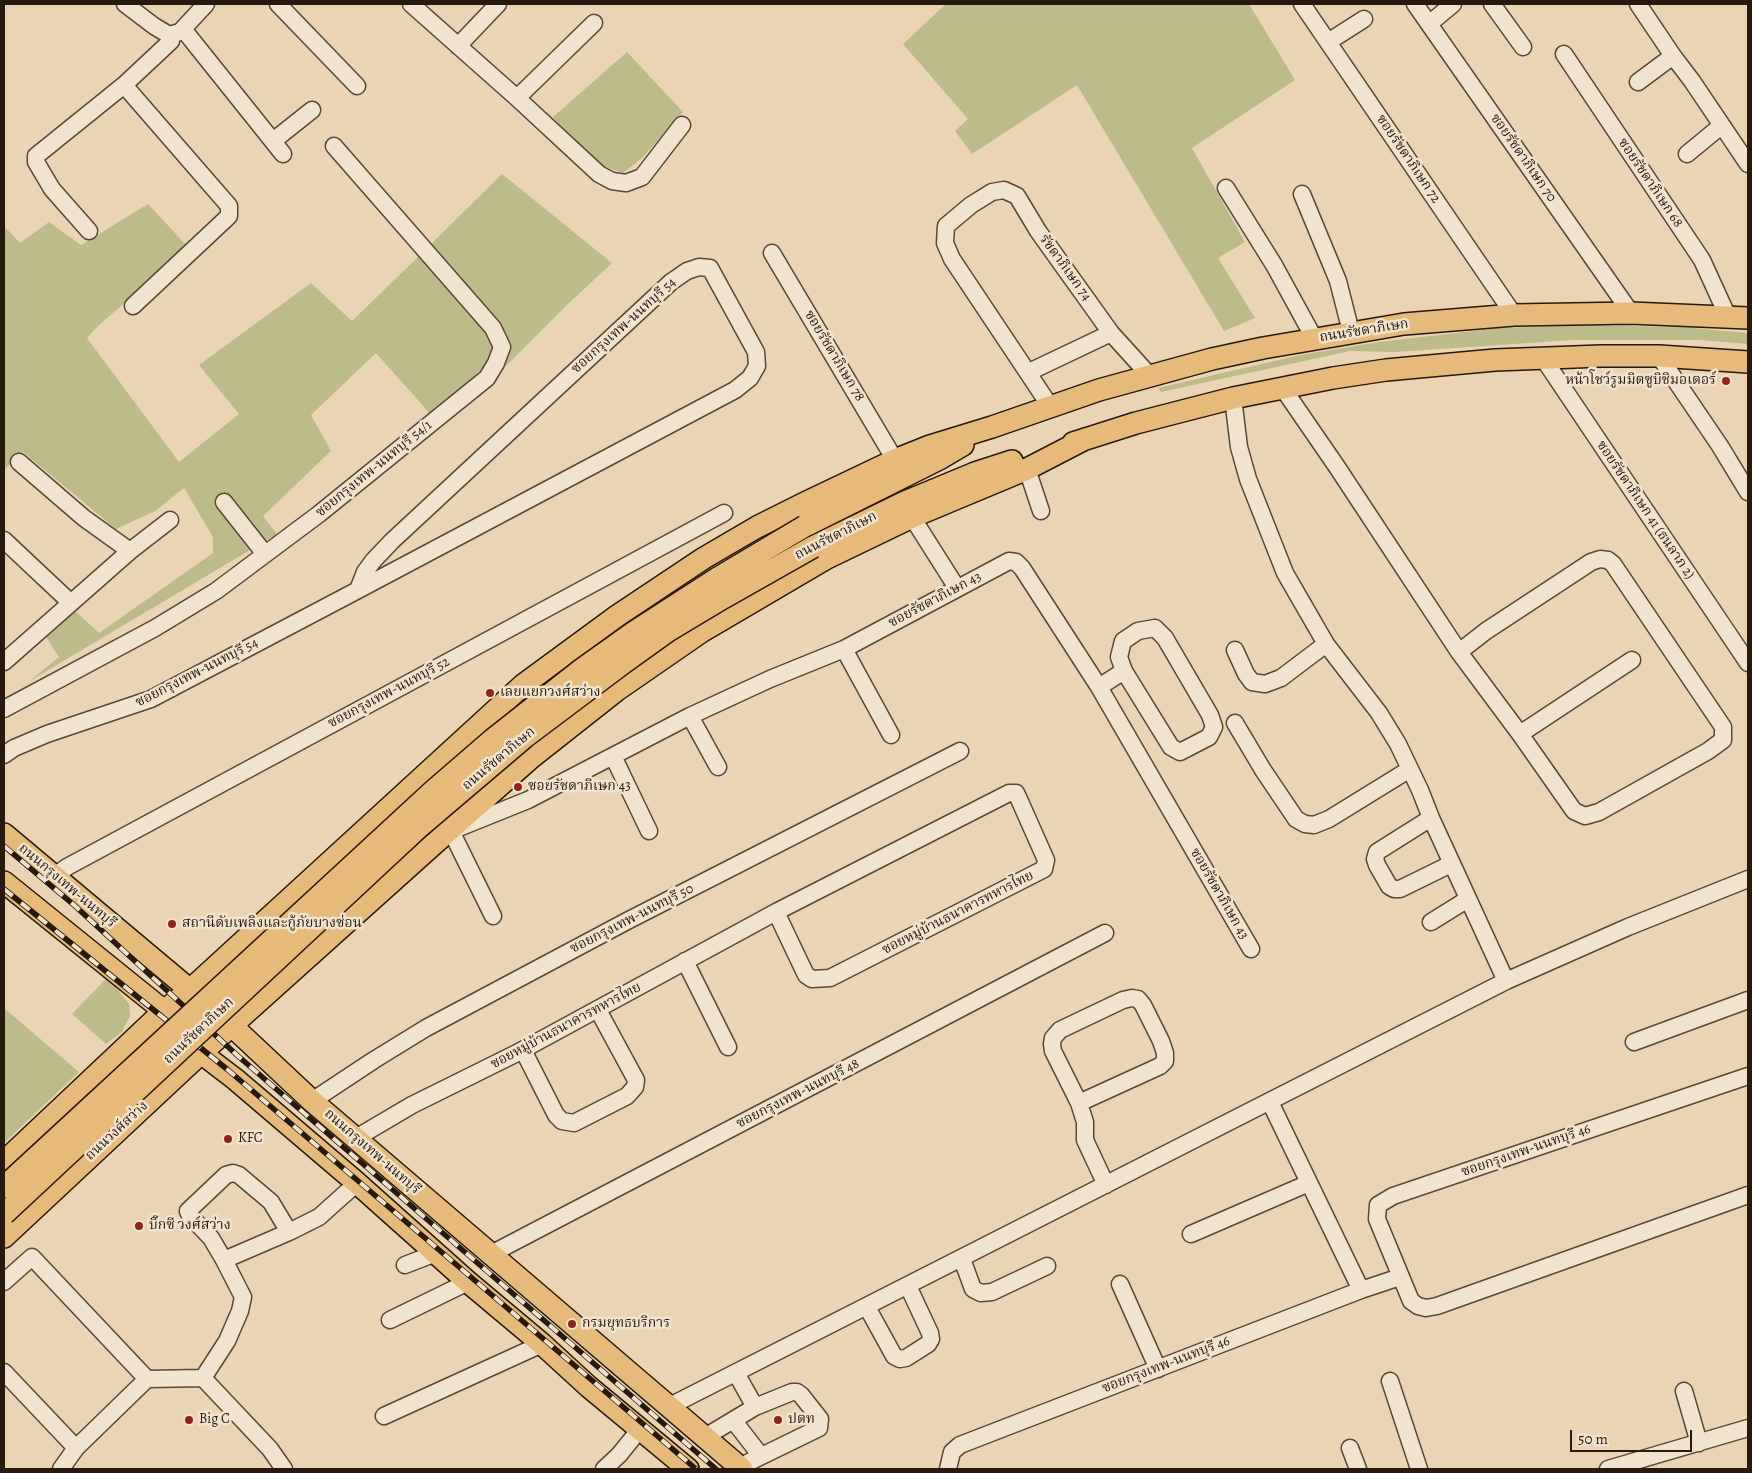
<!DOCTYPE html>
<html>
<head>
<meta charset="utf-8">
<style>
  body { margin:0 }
  #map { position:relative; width:1752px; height:1473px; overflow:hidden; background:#ebd4b3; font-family:Alegreya,serif }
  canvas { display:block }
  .frame { position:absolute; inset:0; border:5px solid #27190e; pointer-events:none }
  .scale { position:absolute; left:1570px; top:1430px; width:122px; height:22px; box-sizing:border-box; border:2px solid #27190e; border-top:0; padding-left:6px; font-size:15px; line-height:18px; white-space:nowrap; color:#27190e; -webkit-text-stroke:4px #f2e3ce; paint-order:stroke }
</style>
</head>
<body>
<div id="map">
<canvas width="1752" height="1473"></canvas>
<div class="frame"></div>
<div class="scale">50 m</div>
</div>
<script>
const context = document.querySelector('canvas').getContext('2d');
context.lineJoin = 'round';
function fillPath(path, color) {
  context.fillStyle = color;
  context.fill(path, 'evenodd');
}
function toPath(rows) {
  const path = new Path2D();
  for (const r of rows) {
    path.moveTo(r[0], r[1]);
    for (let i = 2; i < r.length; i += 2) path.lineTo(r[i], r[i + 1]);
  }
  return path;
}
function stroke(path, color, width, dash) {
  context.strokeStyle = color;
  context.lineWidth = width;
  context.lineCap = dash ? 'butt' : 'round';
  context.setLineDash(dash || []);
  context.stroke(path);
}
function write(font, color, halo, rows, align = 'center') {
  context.font = font + ' Alegreya,"Noto Serif Thai",serif';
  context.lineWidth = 5;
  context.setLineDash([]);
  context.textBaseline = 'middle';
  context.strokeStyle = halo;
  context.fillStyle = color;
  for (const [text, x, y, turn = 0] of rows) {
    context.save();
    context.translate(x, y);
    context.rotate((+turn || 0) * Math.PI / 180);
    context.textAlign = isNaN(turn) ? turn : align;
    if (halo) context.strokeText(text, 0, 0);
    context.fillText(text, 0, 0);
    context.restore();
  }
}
fillPath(toPath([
  [946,4,1249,4,1295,80,1192,148,1245,242,1218,258,1255,318,1224,331,1077,85,972,154,955,131,968,119,903,44],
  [627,52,683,112,641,159,623,173,600,165,569,138,553,117],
  [502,174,612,263,568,304,497,375,509,350,429,246],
  [148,204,188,247,98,326,87,338,179,462,239,414,199,365,311,283,352,321,420,255,485,327,492,344,492,359,433,417,376,353,311,415,331,451,263,516,277,534,28,682,59,657,46,637,73,609,99,633,213,553,213,537,184,488,155,511,116,529,23,452,4,470,4,226,20,243,49,222,81,245],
  [1588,325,1681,327,1748,333,1748,344,1699,340,1573,340,1395,352,1350,351,1161,392,1158,388,1300,355,1379,342,1499,328],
  [106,979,113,984,129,1004,130,1016,122,1032,106,1044,72,1014],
  [4,1008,79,1072,4,1143]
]), '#bcbb89');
const minor = toPath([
  [125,4,154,26,169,35,180,32,206,4],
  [278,4,357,86],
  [411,4,517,98,599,174,612,181,626,183,642,177,682,125],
  [1302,4,1514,315],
  [1415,4,1631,313],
  [1492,4,1523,47],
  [1638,4,1673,56,1692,81,1748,164],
  [1429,24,1453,4],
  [183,29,283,154],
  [1328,42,1364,19],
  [458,46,498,4],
  [1564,54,1702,260,1728,317],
  [1638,82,1673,56],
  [517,98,594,23],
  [273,141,312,110],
  [1687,154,1721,126],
  [1226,188,1274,265,1314,338],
  [1302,194,1338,281,1351,332],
  [89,231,52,189,36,162,36,156,124,85],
  [772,253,895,460],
  [133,306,229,216,229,206,124,85,171,41,171,35],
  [1659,356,1720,446,1748,492],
  [1543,358,1748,663],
  [1029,372,1111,333],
  [1282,387,1337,467,1459,652,1520,734,1574,811,1585,816,1599,812,1708,751,1723,740,1723,727,1613,564,1608,560,1600,559,1591,562,1486,631,1459,652],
  [1233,398,1239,447,1248,479,1285,573,1326,644,1379,713,1398,744,1420,790,1431,818,1506,981],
  [1050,406,952,259,945,243,946,226,971,205,992,192,1004,190,1017,196,1038,231,1111,333,1150,376],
  [19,462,84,518,130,551],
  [1027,469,1041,511],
  [224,502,265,554],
  [912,517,957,588],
  [4,540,71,603],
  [1155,628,1165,638,1210,715,1214,727,1209,737,1180,752,1171,747,1124,671,1119,657,1123,641,1138,631,1155,628],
  [844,649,891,735],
  [1235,650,1246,674,1252,682,1265,684,1281,678,1326,644],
  [4,662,130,551,170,520],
  [1099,687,1124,671],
  [4,709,155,628,216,591,319,514,487,378,496,363,502,347,493,328,334,146],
  [690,716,718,767],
  [1235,723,1263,770,1296,819,1305,824,1314,825,1329,819,1410,769],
  [1520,734,1632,660],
  [4,755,14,748,47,734,151,699,358,590,735,390,750,378,757,366,756,352,710,268,699,267,687,271,671,282,392,541,373,561,365,572,358,590],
  [613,756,649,831],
  [1431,818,1377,852,1375,859,1377,865,1389,886,1394,889,1400,889,1451,864],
  [456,829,528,800,690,716,770,679,844,649,1009,561,1016,562,1022,568,1099,687,1251,949],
  [451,831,493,916],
  [55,876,67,867,724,513],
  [1431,922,1468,899],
  [685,961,728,1047],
  [1634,1042,1748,1000],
  [523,1050,556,1115,562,1121,574,1123,627,1096,635,1087,636,1080,598,1010],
  [1748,1076,1393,1196,1378,1205,1377,1219,1411,1301,1418,1306,1426,1308,1437,1306,1748,1195],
  [312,1101,374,1060,426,1028,629,920,960,751],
  [1270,1102,1361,1290],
  [1079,1103,1160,1066,1165,1061,1165,1053,1161,1041,1143,1005,1138,999,1132,998,1123,1000,1060,1030,1053,1038,1052,1044,1053,1051,1079,1103,1085,1122,1085,1140,1106,1185],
  [356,1138,412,1105,515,1054,776,912,1009,793,1016,793,1018,797,1046,860,1044,869,830,978,812,979,806,975,776,912],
  [1191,1234,1309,1183],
  [491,1254,1105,933],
  [962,1259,973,1289,981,1293,992,1292,1047,1266],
  [224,1260,211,1238,190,1216,188,1211,226,1175,233,1173,239,1175,271,1202,289,1232],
  [405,1265,436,1253],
  [4,1282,32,1257,147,1379],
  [1120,1284,1158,1369],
  [867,1307,894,1356,900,1359,906,1358,928,1344,931,1339,930,1333,908,1286],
  [390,1320,468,1282],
  [4,1372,76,1448],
  [736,1373,755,1407,792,1392,797,1392,801,1395,820,1419,819,1428,739,1467],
  [203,1378,227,1341,240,1311,243,1297,224,1260,289,1232,319,1217,357,1183],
  [1390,1381,1419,1469],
  [1684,1391,1699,1443],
  [668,1407,1506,981,1628,927,1748,879],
  [384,1416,542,1344],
  [733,1420,761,1456],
  [705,1437,755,1407],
  [1350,1448,1358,1469],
  [61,1469,76,1448,147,1379,203,1378,270,1449,284,1469],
  [604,1469,619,1455,640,1429],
  [948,1469,952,1452,960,1445,1361,1290,1400,1277],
  [1608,1469,1748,1428]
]);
const major = toPath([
  [1073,443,1136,423,1233,398,1333,378,1386,370,1495,360,1601,356,1659,356,1748,362],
  [805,526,941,458,963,445],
  [813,547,905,502,975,473,1012,461],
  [4,834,190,990,232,1026,312,1101,742,1469],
  [4,882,164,1011,201,1053,235,1079,357,1183,468,1282,542,1344,589,1387,688,1469],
  [4,1162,164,1011,190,990,523,685,617,616,704,558,757,527,807,502,895,460,930,446,992,427,1099,390,1212,359,1263,348,1404,324,1514,315,1631,313,1748,318],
  [4,1237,201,1053,445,834,532,757,617,690,701,632,827,558,912,517,1027,469,1085,439]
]);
stroke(minor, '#584837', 19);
stroke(major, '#27190e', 24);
stroke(minor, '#f2e3ce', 16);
stroke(major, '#e6ba7a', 21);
const rail = toPath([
  [4,846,74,905,238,1056,716,1469],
  [4,889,228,1070,696,1469]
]);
stroke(rail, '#27190e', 5.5);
stroke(rail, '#f2e3ce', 4, [11]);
const majorBridge = toPath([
  [4,1187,433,791,492,740,582,669,634,632,716,579,805,526],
  [4,1214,418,828,525,737,622,664,668,631,723,598,813,547]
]);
stroke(majorBridge, '#27190e', 24, []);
stroke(majorBridge, '#e6ba7a', 21);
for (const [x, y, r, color] of [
  [1726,381,5,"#8f2418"],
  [490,693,5,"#8f2418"],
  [518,787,5,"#8f2418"],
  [172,924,5,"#8f2418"],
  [228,1139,5,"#8f2418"],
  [139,1226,5,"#8f2418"],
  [572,1324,5,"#8f2418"],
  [189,1420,5,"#8f2418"],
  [778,1420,5,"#8f2418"]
]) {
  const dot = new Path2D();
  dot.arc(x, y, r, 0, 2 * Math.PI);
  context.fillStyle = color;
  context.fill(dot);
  stroke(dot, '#f2e3ce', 2);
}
write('14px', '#27190e', '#f2e3ce', [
  ["ซอยรัชดาภิเษก 70",1523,158,55],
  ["ซอยรัชดาภิเษก 72",1408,159,56],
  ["ซอยรัชดาภิเษก 68",1650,183,56],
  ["รัชดาภิเษก 74",1065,268,54],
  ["ซอยกรุงเทพ-นนทบุรี 54",624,326,-42],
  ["ถนนรัชดาภิเษก",1364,331,-9],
  ["ซอยรัชดาภิเษก 78",834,356,59],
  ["ซอยกรุงเทพ-นนทบุรี 54/1",374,469,-39],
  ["ซอยรัชดาภิเษก 41 (ธนลาภ 2)",1645,510,56],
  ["ถนนรัชดาภิเษก",836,536,-27],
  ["ซอยรัชดาภิเษก 43",935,600,-28],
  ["ซอยกรุงเทพ-นนทบุรี 54",197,673,-27],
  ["ซอยกรุงเทพ-นนทบุรี 52",389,693,-28],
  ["ถนนรัชดาภิเษก",499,759,-40],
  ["ถนนกรุงเทพ-นนทบุรี",67,886,40],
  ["ซอยรัชดาภิเษก 43",1219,894,60],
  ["ซอยหมู่บ้านธนาคารทหารไทย",958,913,-27],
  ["ซอยกรุงเทพ-นนทบุรี 50",632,919,-27],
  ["ซอยหมู่บ้านธนาคารทหารไทย",566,1026,-28],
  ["ถนนรัชดาภิเษก",199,1031,-43],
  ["ซอยกรุงเทพ-นนทบุรี 48",798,1094,-27],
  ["ถนนวงศ์สว่าง",117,1131,-43],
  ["ซอยกรุงเทพ-นนทบุรี 46",1526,1151,-19],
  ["ถนนกรุงเทพ-นนทบุรี",372,1152,41],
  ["ซอยกรุงเทพ-นนทบุรี 46",1166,1365,-21]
]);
write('14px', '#27190e', '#f2e3ce', [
  ["หน้าโชว์รูมมิตซูบิชิมอเตอร์",1716,381,"right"],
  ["เลยแยกวงศ์สว่าง",500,693],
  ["ซอยรัชดาภิเษก 43",528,787],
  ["สถานีดับเพลิงและกู้ภัยบางซ่อน",182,924],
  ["KFC",238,1139],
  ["บิ๊กซี วงศ์สว่าง",149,1226],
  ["กรมยุทธบริการ",582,1324],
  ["Big C",199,1420],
  ["ปตท",788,1420]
], 'left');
</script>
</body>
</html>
